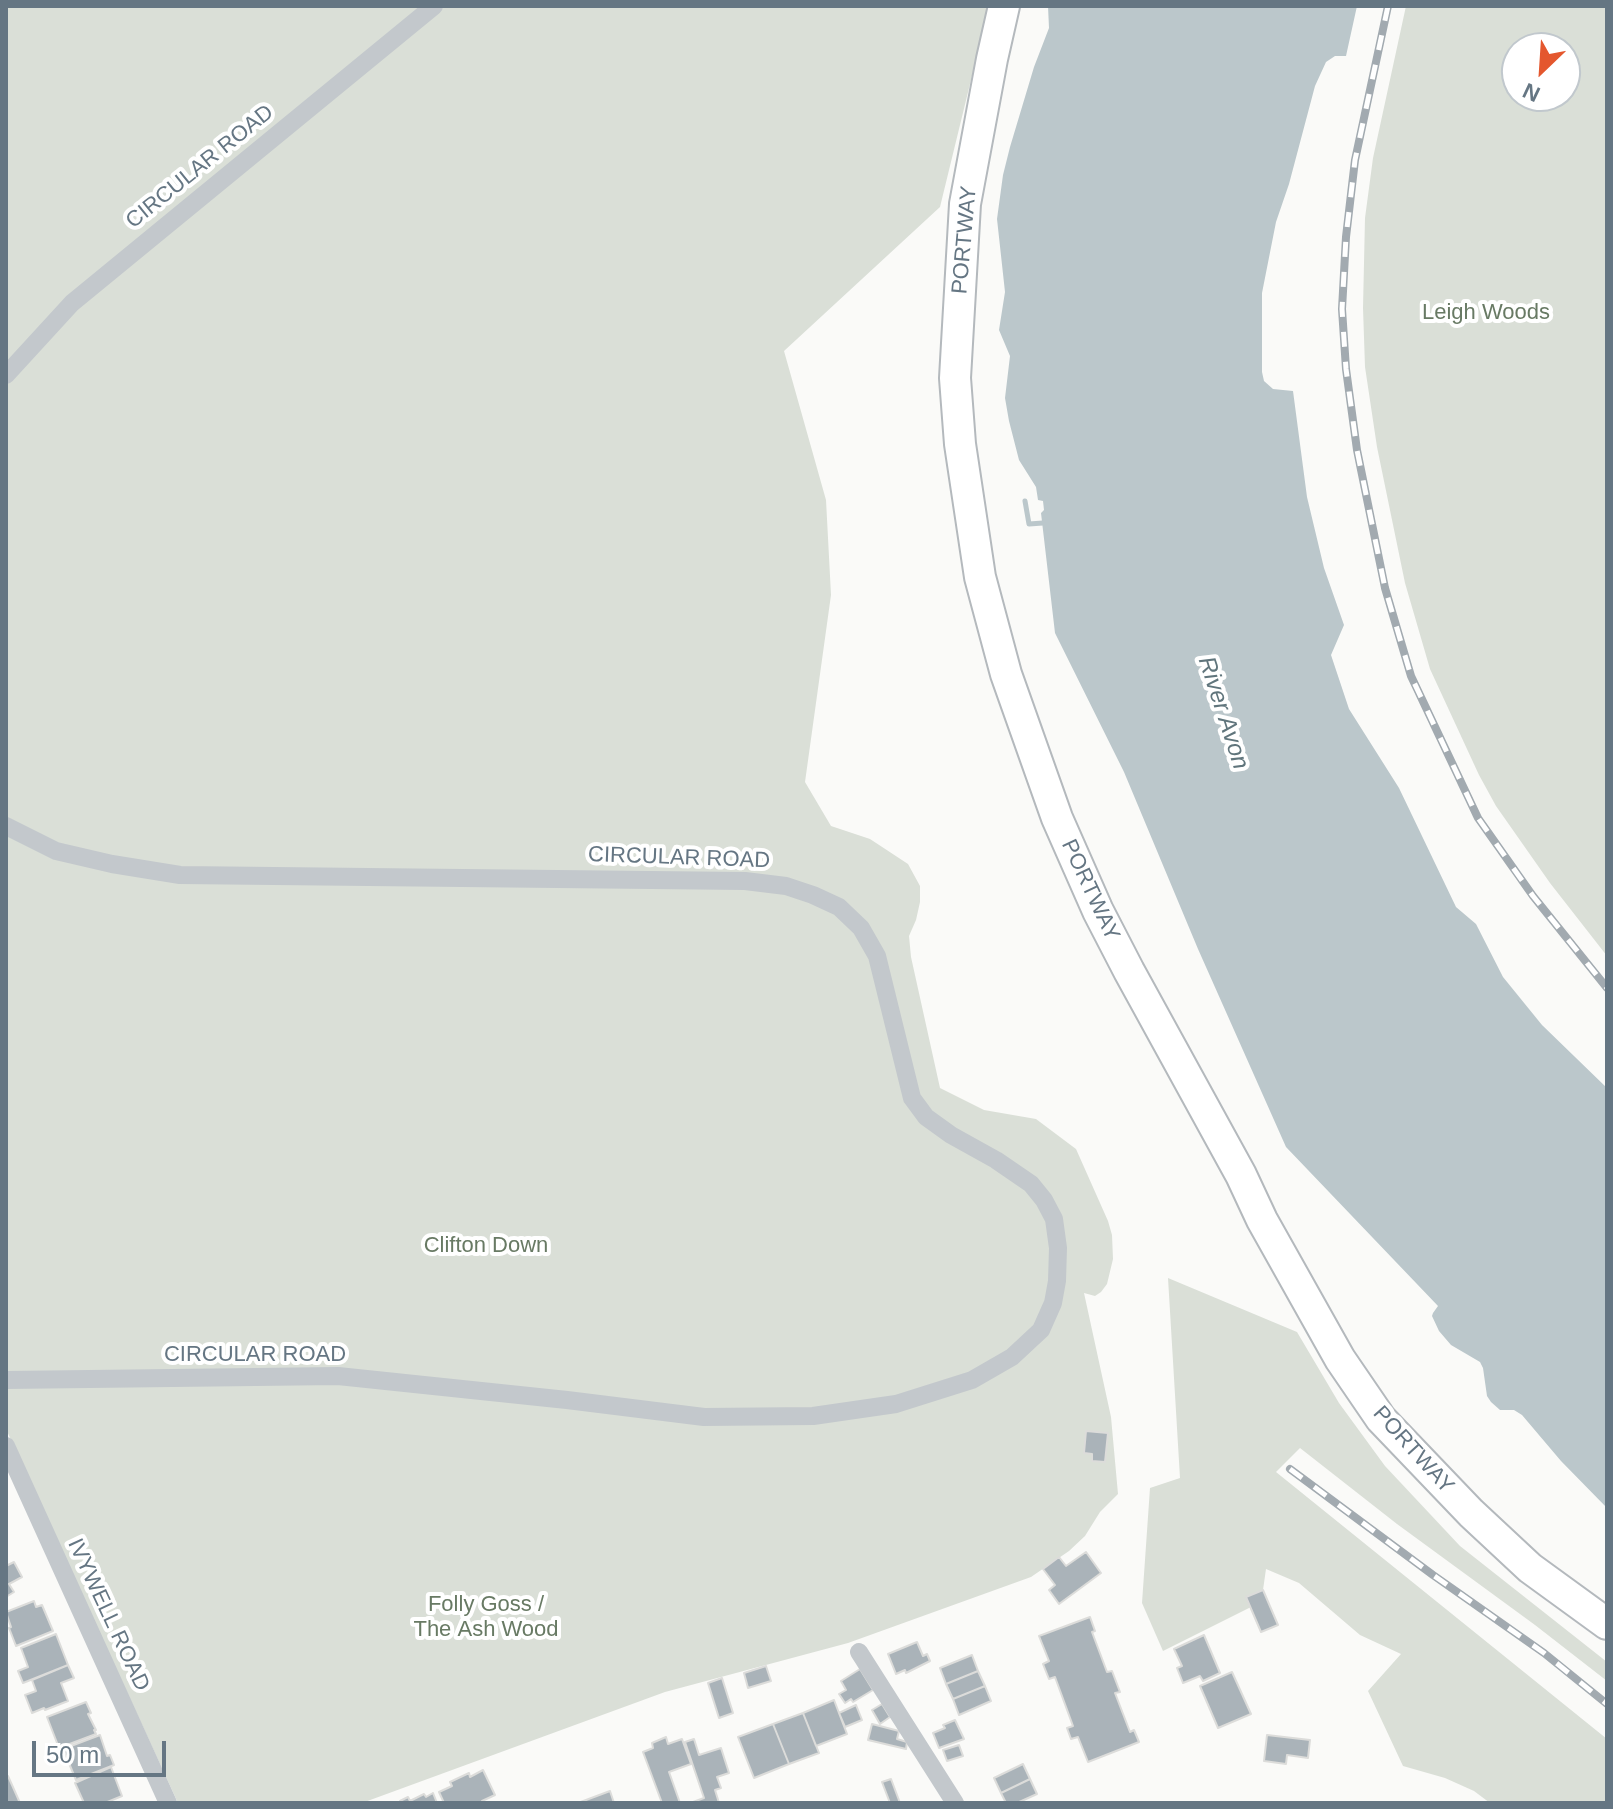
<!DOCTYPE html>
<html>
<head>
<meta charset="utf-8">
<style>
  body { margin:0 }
  #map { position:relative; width:1613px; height:1809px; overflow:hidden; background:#fafaf8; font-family:Helvetica,sans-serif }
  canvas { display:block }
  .frame { position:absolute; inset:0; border:8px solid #657683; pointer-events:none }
  .north { position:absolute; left:1501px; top:32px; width:80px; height:80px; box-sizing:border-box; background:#fff; border:2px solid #c1c8cd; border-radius:50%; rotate:205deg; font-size:22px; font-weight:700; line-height:32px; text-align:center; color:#657683 }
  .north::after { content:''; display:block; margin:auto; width:28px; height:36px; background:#e4572e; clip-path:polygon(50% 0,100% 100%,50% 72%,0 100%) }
  .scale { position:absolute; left:32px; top:1741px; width:134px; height:36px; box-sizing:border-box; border:4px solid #657683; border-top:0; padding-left:10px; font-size:24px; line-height:28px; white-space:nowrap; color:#657683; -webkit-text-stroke:6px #fff; paint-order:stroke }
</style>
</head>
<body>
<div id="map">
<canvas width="1613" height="1809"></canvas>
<div class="frame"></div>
<div class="north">N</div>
<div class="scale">50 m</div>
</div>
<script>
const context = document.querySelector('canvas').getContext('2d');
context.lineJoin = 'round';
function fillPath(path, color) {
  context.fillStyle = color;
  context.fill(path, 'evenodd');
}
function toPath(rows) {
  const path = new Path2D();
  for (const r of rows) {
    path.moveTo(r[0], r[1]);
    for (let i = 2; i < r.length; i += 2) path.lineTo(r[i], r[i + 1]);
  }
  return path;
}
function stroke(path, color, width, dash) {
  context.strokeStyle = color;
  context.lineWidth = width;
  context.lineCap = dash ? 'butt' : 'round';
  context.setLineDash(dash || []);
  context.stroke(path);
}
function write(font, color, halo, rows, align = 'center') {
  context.font = font + ' Helvetica,sans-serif';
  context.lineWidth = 8;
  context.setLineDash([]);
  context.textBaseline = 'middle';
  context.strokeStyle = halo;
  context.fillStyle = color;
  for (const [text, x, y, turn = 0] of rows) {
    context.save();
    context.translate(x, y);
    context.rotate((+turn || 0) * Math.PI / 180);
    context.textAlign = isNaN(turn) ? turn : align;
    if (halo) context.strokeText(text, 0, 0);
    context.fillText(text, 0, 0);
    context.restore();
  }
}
fillPath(toPath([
  [6,6,989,6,940,207,784,351,826,500,831,595,805,782,831,826,870,839,908,864,920,886,920,902,916,920,909,936,911,957,940,1088,984,1110,1036,1119,1076,1149,1108,1221,1112,1235,1113,1259,1107,1284,1101,1292,1095,1296,1084,1293,1111,1417,1118,1494,1100,1512,1085,1536,1069,1551,1031,1577,848,1643,665,1692,362,1803,178,1803,6,1429],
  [1406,6,1607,6,1607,956,1550,883,1496,806,1479,775,1430,669,1405,583,1377,447,1365,367,1363,308,1365,218,1373,158],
  [1517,48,1565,48,1565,96,1517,96],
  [1168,1278,1297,1332,1339,1403,1385,1466,1460,1546,1607,1662,1607,1681,1535,1625,1397,1524,1300,1448,1276,1472,1607,1739,1607,1803,1490,1803,1474,1791,1445,1778,1403,1766,1368,1691,1401,1654,1360,1635,1299,1583,1266,1569,1263,1590,1246,1597,1251,1607,1163,1651,1142,1603,1150,1488,1180,1478]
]), '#dadfd7');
fillPath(toPath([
  [1048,6,1357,6,1346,56,1335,56,1326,62,1315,86,1289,184,1276,222,1262,293,1262,372,1264,381,1273,389,1293,391,1307,497,1324,568,1344,625,1331,655,1349,709,1399,788,1456,907,1476,924,1503,977,1542,1025,1607,1088,1607,1508,1561,1461,1522,1415,1514,1410,1500,1410,1491,1402,1487,1396,1483,1368,1480,1362,1451,1345,1439,1331,1432,1316,1433,1313,1438,1306,1286,1147,1198,949,1124,772,1055,633,1041,513,1044,510,1043,501,1038,500,1036,487,1019,460,1009,421,1005,398,1010,356,999,330,1005,292,997,219,1003,175,1010,147,1034,67,1049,28]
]), '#bbc7cb');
stroke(toPath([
  [1025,501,1029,524,1043,523]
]), '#bbc7cb', 5);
const building = toPath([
  [1086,1431,1108,1433,1105,1462,1092,1461,1092,1454,1084,1453,1086,1431],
  [1086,1552,1101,1573,1059,1604,1049,1590,1055,1585,1043,1569,1059,1557,1066,1566,1086,1552],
  [14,1562,22,1577,9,1584,14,1592,6,1597,6,1566,14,1562],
  [1263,1590,1278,1625,1261,1632,1246,1597,1263,1590],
  [34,1601,36,1607,42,1605,53,1631,16,1646,9,1628,11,1627,6,1612,34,1601],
  [1090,1617,1095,1631,1092,1632,1107,1672,1112,1671,1120,1692,1115,1693,1130,1732,1134,1730,1139,1742,1088,1762,1078,1737,1071,1739,1067,1728,1073,1726,1055,1677,1049,1679,1043,1664,1049,1661,1039,1636,1090,1617],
  [56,1634,68,1665,23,1683,18,1671,28,1667,21,1648,56,1634],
  [1204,1635,1220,1673,1203,1681,1200,1676,1183,1683,1177,1668,1182,1666,1174,1649,1204,1635],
  [917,1642,923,1656,927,1654,930,1661,906,1673,905,1670,896,1674,888,1654,917,1642],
  [972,1655,978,1671,946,1684,940,1668,972,1655],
  [68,1665,74,1678,61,1683,68,1701,45,1710,44,1708,32,1713,25,1695,36,1691,32,1680,68,1665],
  [766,1666,771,1681,748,1688,744,1673,766,1666],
  [860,1669,873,1690,853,1702,851,1699,845,1703,839,1694,846,1690,841,1681,860,1669],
  [978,1671,985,1686,953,1699,946,1684,978,1671],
  [1232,1672,1251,1714,1218,1728,1200,1686,1232,1672],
  [722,1678,733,1713,719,1718,708,1683,722,1678],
  [985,1686,991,1701,959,1715,953,1699,985,1686],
  [834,1700,847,1734,816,1746,803,1713,834,1700],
  [86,1702,91,1713,88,1714,96,1730,94,1730,96,1734,59,1748,47,1717,86,1702],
  [882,1704,890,1717,880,1724,872,1710,882,1704],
  [856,1705,862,1720,845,1727,839,1713,856,1705],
  [803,1713,819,1753,789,1764,773,1724,803,1713],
  [955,1720,964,1739,939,1748,933,1733,945,1728,943,1725,955,1720],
  [773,1724,789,1764,754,1778,738,1737,773,1724],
  [872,1724,899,1731,897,1739,907,1742,906,1749,868,1740,872,1724],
  [100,1735,107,1756,110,1755,114,1765,76,1780,63,1749,100,1735],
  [1267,1735,1310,1740,1308,1758,1287,1755,1286,1764,1264,1761,1267,1735],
  [666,1737,668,1744,682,1739,691,1764,669,1772,680,1803,662,1803,643,1752,653,1748,652,1743,666,1737],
  [694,1739,699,1755,721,1748,729,1773,717,1777,721,1788,715,1790,719,1803,694,1803,693,1802,704,1798,685,1742,694,1739],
  [959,1745,963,1756,947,1761,943,1750,959,1745],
  [1023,1764,1030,1779,1001,1793,994,1778,1023,1764],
  [111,1767,122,1796,105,1803,84,1803,75,1783,111,1767],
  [483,1770,495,1795,482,1801,483,1803,444,1803,439,1792,452,1786,450,1782,469,1773,470,1777,483,1770],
  [8,1776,20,1803,6,1803,6,1777,8,1776],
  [891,1779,900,1803,890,1803,882,1782,891,1779],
  [1030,1779,1037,1794,1017,1803,1006,1803,1001,1793,1030,1779],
  [610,1791,614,1803,578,1803,610,1791],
  [433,1793,437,1803,401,1803,400,1801,408,1797,410,1801,424,1794,426,1797,433,1793]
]);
fillPath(building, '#aab3b9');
stroke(building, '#dcdcda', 2);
const trunk = toPath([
  [1004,6,992,59,965,204,955,378,960,444,980,577,1006,674,1057,818,1098,911,1129,971,1241,1175,1262,1220,1340,1359,1381,1419,1471,1513,1530,1568,1607,1624]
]);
stroke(trunk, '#b4b9bd', 34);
stroke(toPath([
  [6,375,72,303,434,6],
  [6,826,56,851,112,864,180,875,745,881,786,886,813,895,839,907,861,928,877,956,912,1098,926,1117,951,1135,996,1160,1031,1184,1044,1200,1054,1219,1058,1248,1057,1281,1053,1303,1041,1330,1012,1357,972,1380,896,1404,813,1416,704,1417,567,1400,338,1376,6,1380],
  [6,1446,168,1803],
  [859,1652,955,1803]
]), '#c3c8cc', 18);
stroke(trunk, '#fff', 30);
const rail = toPath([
  [1388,6,1355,160,1346,237,1342,309,1346,369,1357,450,1385,588,1411,676,1478,818,1533,896,1607,988],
  [1290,1469,1433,1575,1544,1653,1607,1704]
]);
stroke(rail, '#a2aab0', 8);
stroke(rail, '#fff', 5, [15]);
write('22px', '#657683', '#fff', [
  ["CIRCULAR ROAD",200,167,-39],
  ["PORTWAY",965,240,-85],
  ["CIRCULAR ROAD",679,858,2],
  ["PORTWAY",1090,890,65],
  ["CIRCULAR ROAD",255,1355],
  ["PORTWAY",1413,1450,48],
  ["IVYWELL ROAD",108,1615,65]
]);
write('22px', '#687a64', '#fff', [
  ["Leigh Woods",1486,313],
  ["Clifton Down",486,1246],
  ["Folly Goss /",486,1605],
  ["The Ash Wood",486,1630]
]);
write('italic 24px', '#60757c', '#fff', [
  ["River Avon",1223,713,72]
]);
</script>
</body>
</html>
